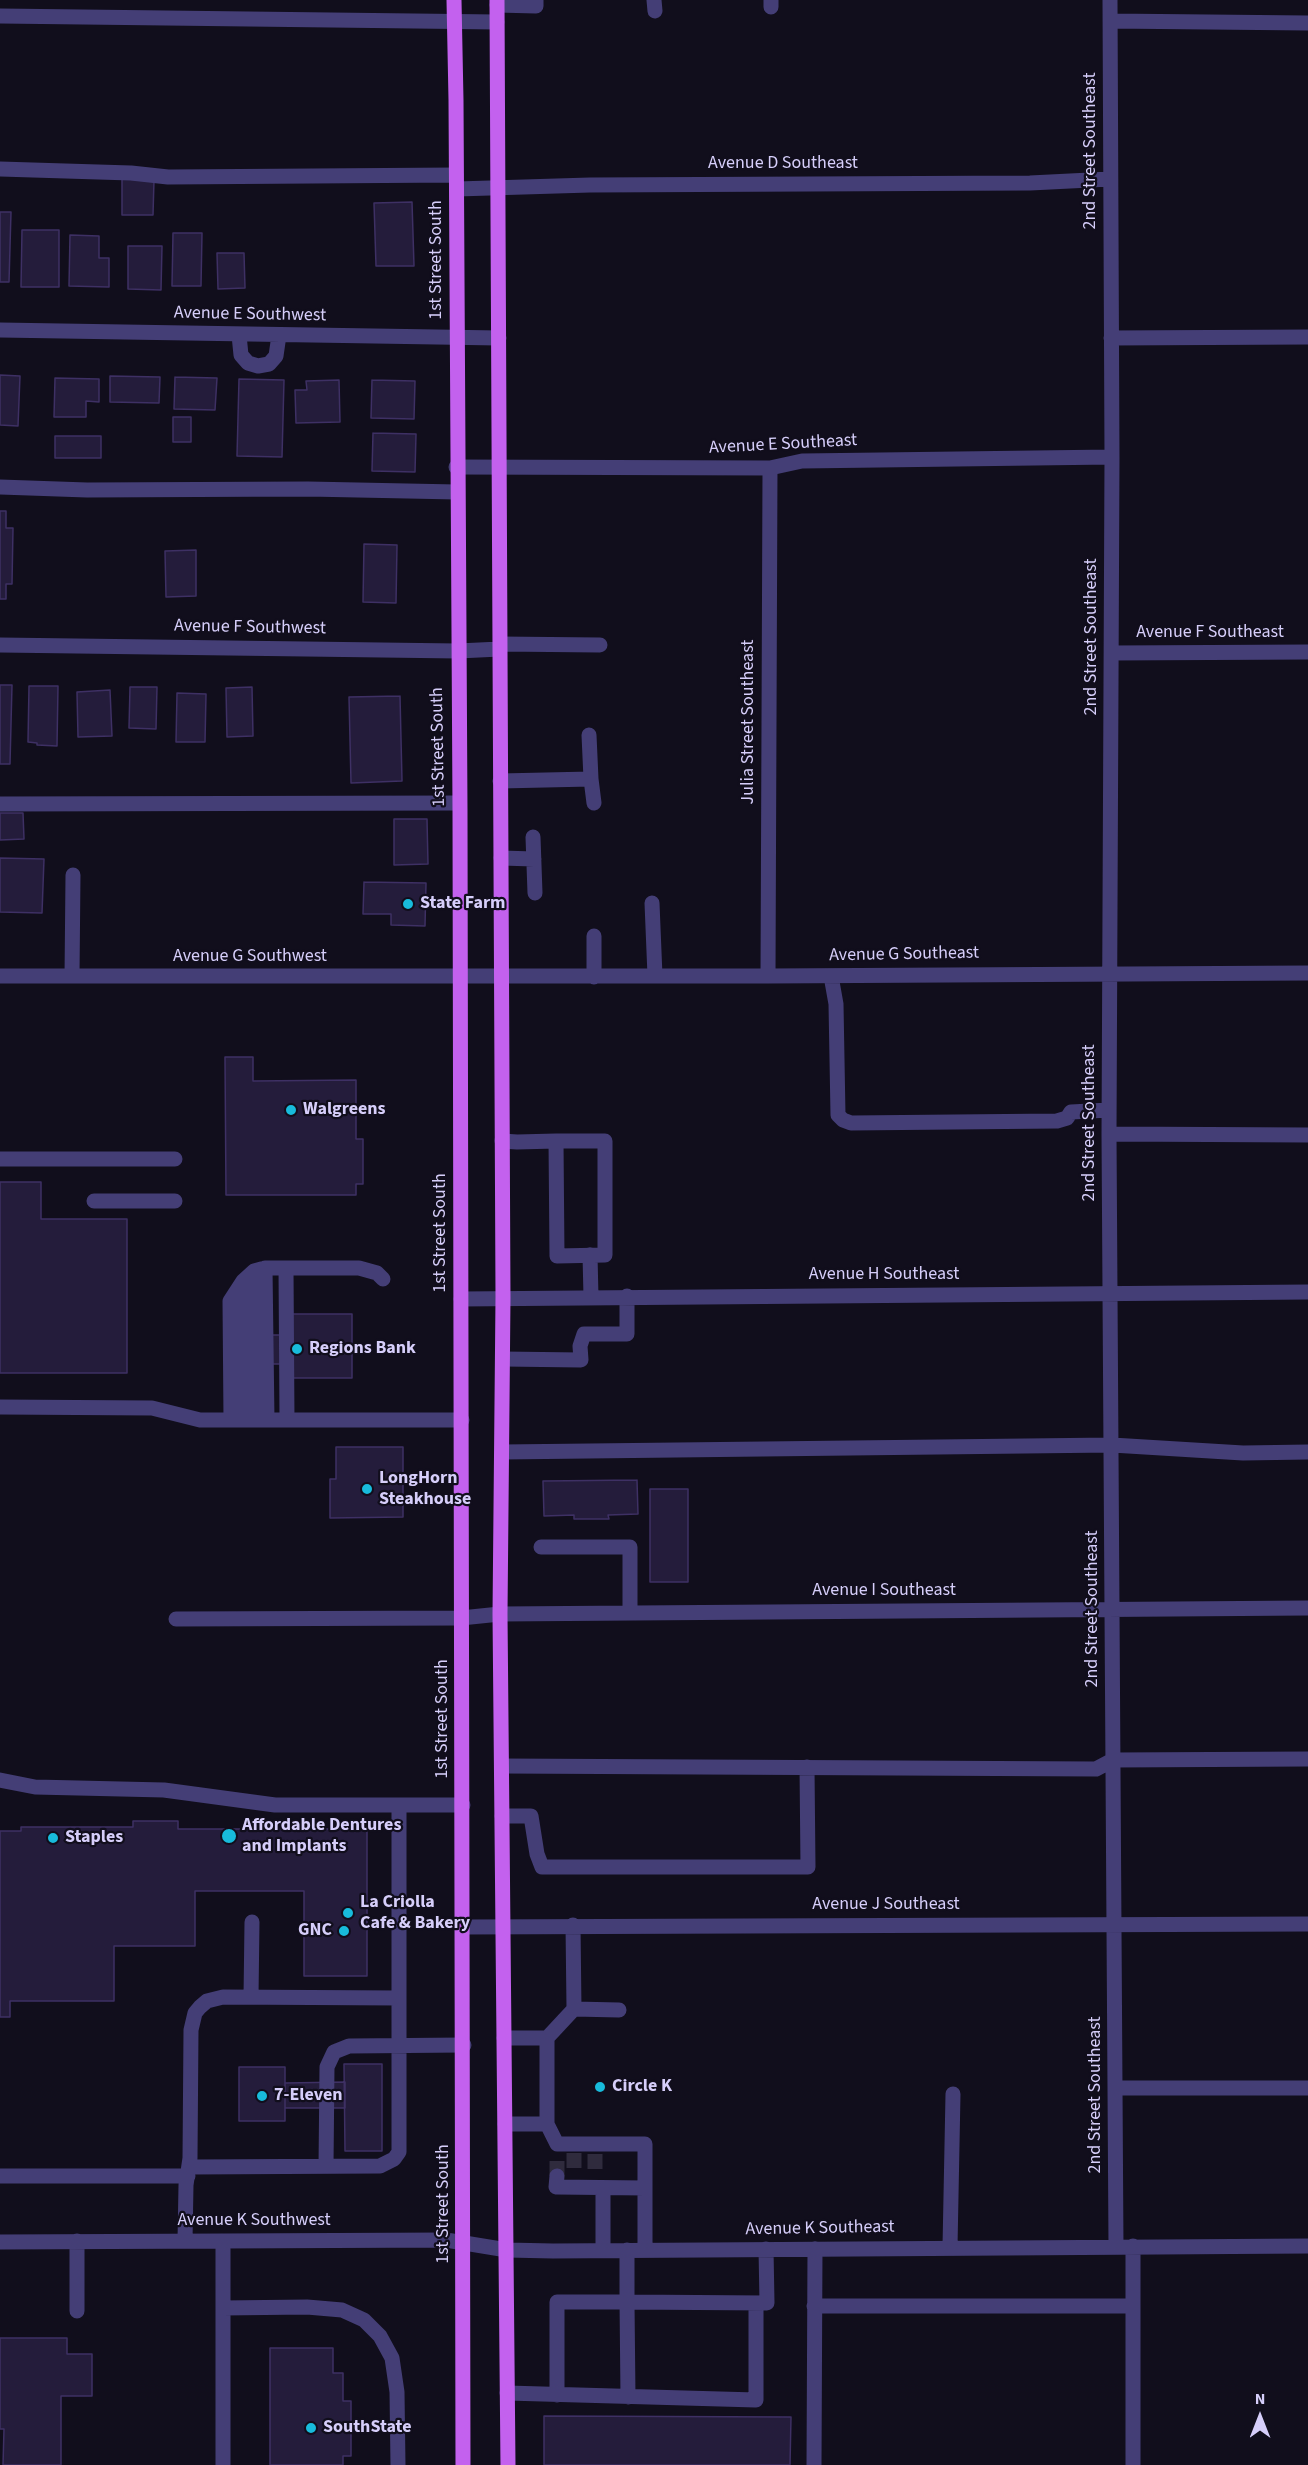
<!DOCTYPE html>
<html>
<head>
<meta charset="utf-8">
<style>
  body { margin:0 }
  #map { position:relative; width:1308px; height:2465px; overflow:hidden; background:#110e1c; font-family:"Source Sans 3",sans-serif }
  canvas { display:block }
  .north { position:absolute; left:1230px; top:2387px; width:60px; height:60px; -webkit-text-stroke:4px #110e1c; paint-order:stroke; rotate:0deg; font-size:16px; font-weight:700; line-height:24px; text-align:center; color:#d6cefa }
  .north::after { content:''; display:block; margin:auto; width:21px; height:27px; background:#d6cefa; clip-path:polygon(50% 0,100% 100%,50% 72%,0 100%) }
</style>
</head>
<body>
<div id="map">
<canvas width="1308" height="2465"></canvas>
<div class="north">N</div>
</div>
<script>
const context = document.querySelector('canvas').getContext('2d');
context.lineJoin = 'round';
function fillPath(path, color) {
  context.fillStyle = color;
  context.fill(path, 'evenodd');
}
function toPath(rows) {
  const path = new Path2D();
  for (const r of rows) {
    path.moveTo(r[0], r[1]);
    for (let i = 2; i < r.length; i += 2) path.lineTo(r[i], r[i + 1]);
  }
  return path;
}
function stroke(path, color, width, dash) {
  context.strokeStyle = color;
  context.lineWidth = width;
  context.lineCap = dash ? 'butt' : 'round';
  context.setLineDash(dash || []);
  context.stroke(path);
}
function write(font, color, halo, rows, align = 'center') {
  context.font = font + ' "Source Sans 3",sans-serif';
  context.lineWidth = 4.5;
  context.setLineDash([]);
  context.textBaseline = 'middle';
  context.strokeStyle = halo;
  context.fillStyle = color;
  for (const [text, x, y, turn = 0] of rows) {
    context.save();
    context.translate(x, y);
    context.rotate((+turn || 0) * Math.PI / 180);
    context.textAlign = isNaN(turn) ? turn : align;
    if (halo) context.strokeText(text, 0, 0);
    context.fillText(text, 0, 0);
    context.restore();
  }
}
const building = toPath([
  [122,179,154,180,153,215,122,215,122,179],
  [412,202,414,266,376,266,374,203,412,202],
  [0,212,11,212,9,282,0,282,0,212],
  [22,230,59,230,59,287,21,287,22,230],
  [173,233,202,233,201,286,172,286,173,233],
  [70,235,99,236,99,258,109,258,109,287,69,286,70,235],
  [128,246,162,246,161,290,128,289,128,246],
  [217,253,244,253,245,288,218,289,217,253],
  [0,375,20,376,18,426,0,425,0,375],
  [110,376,160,377,159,403,110,402,110,376],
  [175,377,217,378,215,410,174,409,175,377],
  [55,378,99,379,99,402,86,401,86,417,54,417,55,378],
  [239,379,284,380,282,457,237,456,239,379],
  [339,380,340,422,296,423,295,390,307,390,306,381,339,380],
  [372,380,415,381,414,419,371,418,372,380],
  [173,417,191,417,191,442,173,442,173,417],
  [373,433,416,434,415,472,372,471,373,433],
  [55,436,101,436,101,458,55,458,55,436],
  [0,511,6,511,6,528,13,528,12,584,6,584,6,599,0,599,0,511],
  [364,544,397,545,396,603,363,602,364,544],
  [196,550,196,596,166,597,165,551,196,550],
  [0,685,12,685,10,764,0,764,0,685],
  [29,686,58,686,57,746,37,745,37,743,28,742,29,686],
  [130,687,157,687,156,729,129,728,130,687],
  [252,687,253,736,227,737,226,688,252,687],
  [110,690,112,736,78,737,77,692,110,690],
  [177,693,206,694,205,742,176,742,177,693],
  [400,696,402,781,351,783,349,697,400,696],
  [0,813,23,813,24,839,0,840,0,813],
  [394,819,427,819,428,864,394,865,394,819],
  [0,858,44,859,42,913,0,912,0,858],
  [364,882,426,883,425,926,391,925,391,914,363,914,364,882],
  [225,1057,253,1057,253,1081,356,1080,356,1139,363,1139,363,1184,356,1184,356,1195,226,1195,225,1057],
  [0,1182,41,1182,41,1219,127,1219,127,1373,0,1373,0,1182],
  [291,1314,352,1314,352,1378,291,1378,291,1364,241,1364,241,1335,291,1335,291,1314],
  [336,1447,403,1447,403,1517,330,1518,330,1479,336,1479,336,1447],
  [637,1480,638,1514,608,1515,609,1519,574,1519,574,1515,544,1516,543,1481,637,1480],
  [650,1489,688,1489,688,1582,650,1582,650,1489],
  [133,1821,178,1821,178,1829,367,1829,367,1976,304,1976,304,1891,195,1891,195,1946,114,1946,114,2001,10,2001,10,2017,0,2017,0,1831,21,1831,21,1827,133,1827,133,1821],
  [344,2064,382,2064,382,2151,345,2151,344,2064],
  [239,2067,285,2067,285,2121,239,2121,239,2067],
  [345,2082,345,2108,285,2108,285,2083,345,2082],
  [0,2338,67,2338,67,2354,92,2354,92,2396,61,2396,61,2465,3,2465,4,2429,0,2429,0,2338],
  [270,2348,333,2348,333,2373,343,2373,343,2401,351,2401,351,2456,343,2456,343,2465,270,2465,270,2348],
  [544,2416,791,2417,790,2465,544,2465,544,2416]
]);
fillPath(building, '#241c3b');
stroke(building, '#3e3064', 1.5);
stroke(toPath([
  [574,2153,574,2176],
  [595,2154,595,2176],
  [557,2176,557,2153]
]), '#2f2b3d', 15, [15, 8]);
stroke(toPath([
  [654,0,655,11],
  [1110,0,1112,457,1109,1134,1116,2246],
  [497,5,536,6,536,0],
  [771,7,771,0],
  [0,16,497,22],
  [1110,21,1308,23],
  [0,169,131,173,168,177,456,175],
  [457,189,590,185,1030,183,1110,179],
  [0,330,499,338],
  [239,335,241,355,248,363,258,366,269,364,276,356,279,335],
  [1111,338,1308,337],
  [456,467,770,468,802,461,1112,457],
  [0,487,87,490,308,489,457,492],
  [500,644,600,645],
  [0,645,458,651,500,649],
  [1112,653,1308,652],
  [591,779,594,803],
  [500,781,591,779,589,735],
  [0,804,459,803],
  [533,837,535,893],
  [501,858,534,859],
  [652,903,655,976],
  [0,976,768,976,1308,973],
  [72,976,73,875],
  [768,976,770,468],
  [831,976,836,1004,838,1115,843,1120,851,1123,1057,1121,1067,1118,1071,1112,1109,1110],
  [594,977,594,936],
  [1109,1134,1308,1135],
  [502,1141,517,1142,556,1141,605,1141,605,1255,557,1256,556,1141],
  [0,1159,175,1159],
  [94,1201,175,1201],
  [590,1255,591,1297],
  [265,1268,267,1420],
  [286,1268,287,1420],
  [254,1271,256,1420],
  [243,1281,244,1420],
  [461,1299,1308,1292],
  [503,1359,581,1360,580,1346,584,1334,627,1334,627,1296],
  [0,1407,152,1408,200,1420,462,1420],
  [231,1420,230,1301,243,1281,254,1271,265,1268,359,1268,377,1273,383,1279],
  [502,1452,1112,1445,1243,1453,1308,1452],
  [541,1547,630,1547,630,1613],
  [176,1619,461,1618,500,1614,1308,1608],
  [502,1766,1096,1769,1113,1760,1308,1759],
  [0,1780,35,1787,164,1790,275,1805,463,1805],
  [502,1816,531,1816,537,1854,542,1867,808,1867,807,1767],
  [573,1925,574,2009,547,2038,547,2124,557,2144,645,2144,645,2250],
  [463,1927,1308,1924],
  [251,1997,252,1922],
  [574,2009,619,2010],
  [504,2038,547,2038],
  [1116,2088,1308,2088],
  [505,2124,547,2124],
  [326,2166,327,2067,334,2052,349,2046,464,2045],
  [190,2167,380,2166,394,2159,399,2152,399,1805],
  [0,2176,188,2176],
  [557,2176,556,2187,645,2188],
  [603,2188,603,2250],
  [77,2241,77,2311],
  [185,2241,186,2185,190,2158,191,2030,195,2013,200,2007,207,2001,223,1997,399,1998],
  [223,2241,223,2465],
  [0,2242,446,2240,507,2250,553,2251,1308,2246],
  [1133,2246,1133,2465],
  [950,2247,953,2094],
  [814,2306,1133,2306],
  [223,2308,307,2307,342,2310,364,2320,380,2336,392,2358,397,2392,398,2465],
  [507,2393,756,2400,756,2303],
  [557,2395,557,2302,627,2302,627,2250],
  [628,2397,627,2302,767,2303,766,2249],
  [814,2465,815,2249]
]), '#443e76', 15);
stroke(toPath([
  [454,0,456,100,460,809,463,2465],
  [497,0,503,1297,500,1614,508,2465]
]), '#c361ee', 15);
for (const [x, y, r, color] of [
  [408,904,6,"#18bbdb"],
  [291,1110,6,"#18bbdb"],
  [297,1349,6,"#18bbdb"],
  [367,1489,6,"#18bbdb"],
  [229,1836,8,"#18bbdb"],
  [53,1838,6,"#18bbdb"],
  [348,1913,6,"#18bbdb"],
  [344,1931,6,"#18bbdb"],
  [600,2087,6,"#18bbdb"],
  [262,2096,6,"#18bbdb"],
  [311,2428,6,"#18bbdb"]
]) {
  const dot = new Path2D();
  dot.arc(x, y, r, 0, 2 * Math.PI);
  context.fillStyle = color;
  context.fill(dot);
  stroke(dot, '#110e1c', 2);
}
write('18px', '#d6cefa', '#110e1c', [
  ["2nd Street Southeast",1091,151,-90],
  ["Avenue D Southeast",783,164],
  ["1st Street South",437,260,-90],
  ["Avenue E Southwest",250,315,1],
  ["Avenue E Southeast",783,445,-3],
  ["Avenue F Southwest",250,628,1],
  ["Avenue F Southeast",1210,633],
  ["2nd Street Southeast",1092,637,-90],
  ["Julia Street Southeast",749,722,-90],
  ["1st Street South",439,747,-91],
  ["Avenue G Southeast",904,955,-1],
  ["Avenue G Southwest",250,957],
  ["2nd Street Southeast",1090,1123,-90],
  ["1st Street South",441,1233,-90],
  ["Avenue H Southeast",884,1275],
  ["Avenue I Southeast",884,1591],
  ["2nd Street Southeast",1093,1609,-90],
  ["1st Street South",443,1719,-90],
  ["Avenue J Southeast",886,1905],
  ["2nd Street Southeast",1096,2095,-90],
  ["1st Street South",444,2204,-90],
  ["Avenue K Southwest",254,2221],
  ["Avenue K Southeast",820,2229,-1]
]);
write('bold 18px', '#d6cefa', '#110e1c', [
  ["State Farm",420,904],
  ["Walgreens",303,1110],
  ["Regions Bank",309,1349],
  ["LongHorn",379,1479],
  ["Steakhouse",379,1500],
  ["Affordable Dentures",242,1826],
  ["and Implants",242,1847],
  ["Staples",65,1838],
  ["La Criolla",360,1903],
  ["Cafe & Bakery",360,1924],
  ["GNC",332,1931,"right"],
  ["Circle K",612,2087],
  ["7-Eleven",274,2096],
  ["SouthState",323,2428]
], 'left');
</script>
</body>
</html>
